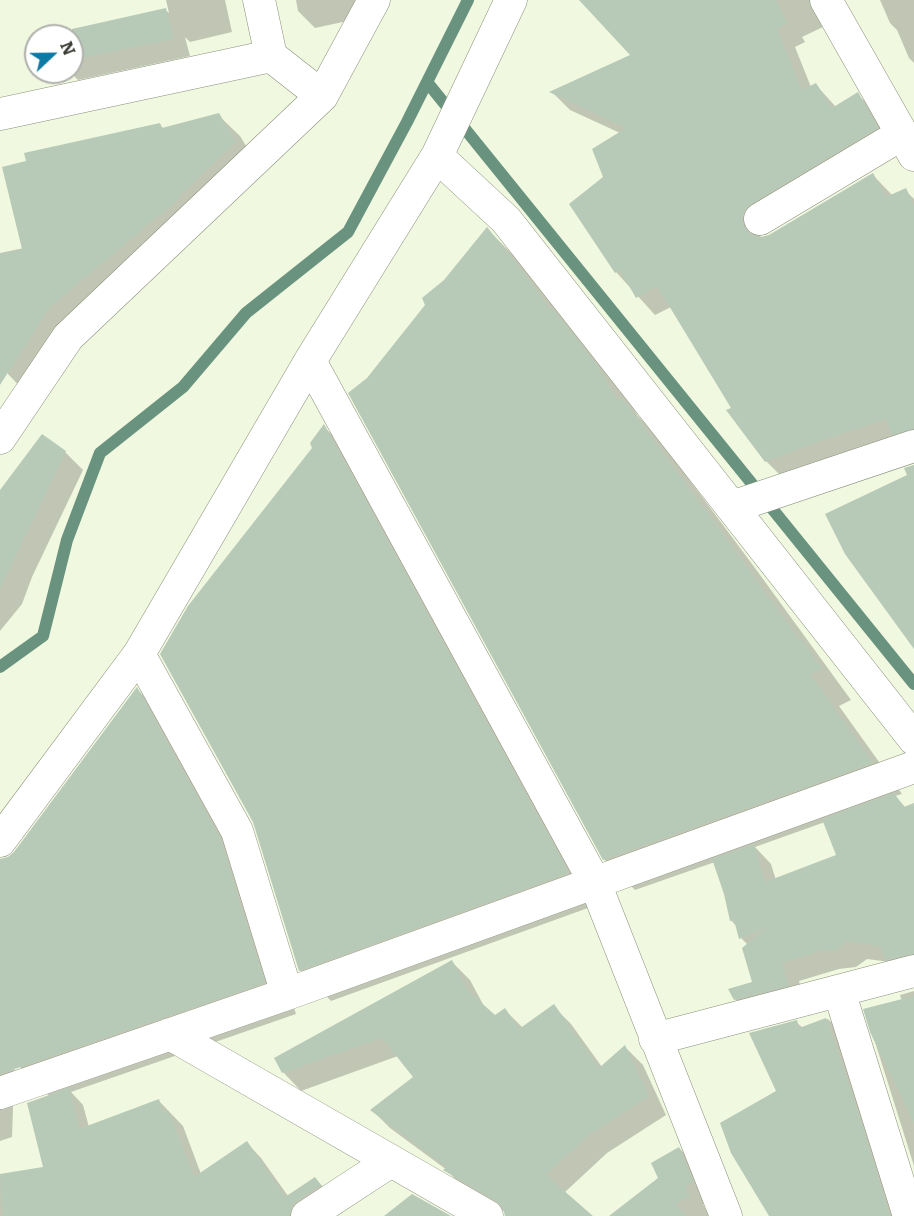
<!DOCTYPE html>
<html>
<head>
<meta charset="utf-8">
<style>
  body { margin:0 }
  #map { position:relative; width:914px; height:1216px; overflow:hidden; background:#f0f8e0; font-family:Literata,serif }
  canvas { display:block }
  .north { position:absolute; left:24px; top:24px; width:60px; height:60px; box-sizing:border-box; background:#fff; border:2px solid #b0b1ad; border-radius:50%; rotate:68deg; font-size:16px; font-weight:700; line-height:24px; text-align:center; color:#393c33 }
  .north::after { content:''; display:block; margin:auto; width:21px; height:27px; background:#0d7aa4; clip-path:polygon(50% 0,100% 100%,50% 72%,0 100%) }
</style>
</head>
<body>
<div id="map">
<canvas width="914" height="1216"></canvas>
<div class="north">N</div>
</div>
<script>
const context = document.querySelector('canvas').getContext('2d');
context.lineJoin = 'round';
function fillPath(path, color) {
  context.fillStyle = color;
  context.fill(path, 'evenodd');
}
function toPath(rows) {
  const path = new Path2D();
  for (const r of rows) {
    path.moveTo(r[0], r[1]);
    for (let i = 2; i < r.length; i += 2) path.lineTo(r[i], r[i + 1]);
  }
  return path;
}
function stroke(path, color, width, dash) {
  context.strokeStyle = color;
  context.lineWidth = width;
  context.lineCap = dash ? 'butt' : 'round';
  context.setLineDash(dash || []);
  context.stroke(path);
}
fillPath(toPath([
  [166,0,225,0,232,32,190,42,185,37,190,56,78,80,70,72,72,72,72,36,55,36,55,34,165,10,169,13],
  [296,0,361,0,352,20,315,28,298,11],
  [599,0,813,0,825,26,802,37,805,42,795,47,811,87,816,85,836,107,857,94,876,112,895,146,762,229,760,239,770,236,872,174,893,196,905,190,914,199,914,452,785,480,766,461,671,307,655,315,616,272,605,177,620,133,570,110,552,92,632,56],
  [880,0,914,0,914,63,909,58,897,30,890,23],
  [218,115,240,136,257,164,28,395,8,374,0,340,0,253,24,248,160,125,164,129],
  [487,229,517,259,552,301,573,331,627,397,638,416,653,431,755,568,851,700,839,706,902,794,895,796,906,808,914,804,914,975,890,962,867,959,856,967,839,969,799,981,805,1004,753,1017,735,999,754,983,748,945,741,938,737,927,731,920,726,894,715,862,635,890,604,859,368,380],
  [825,822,837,856,776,880,771,864,755,847],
  [324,427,355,457,599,904,331,1001,300,970,314,448],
  [65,452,83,470,32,577,22,604,0,631,0,493],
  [137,689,168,721,252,871,296,1014,71,1092,83,1105,89,1127,159,1101,183,1126,201,1174,247,1143,261,1158,288,1196,315,1179,330,1193,311,1216,0,1216,0,1176,31,1171,45,1172,50,1097,20,1067,15,1052,12,1137,0,1141,0,860,7,859,16,853],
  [452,962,470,980,485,1008,495,1017,505,1010,523,1028,553,1006,571,1024,602,1067,625,1047,643,1065,666,1115,607,1153,564,1193,590,1216,506,1216,505,1212,463,1188,447,1170,390,1128,372,1110,415,1077,398,1056,301,1091,283,1072],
  [914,991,914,1166,865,1010,902,1001,900,995],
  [828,1019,846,1037,902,1216,771,1216,778,1092,796,1022,803,1028],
  [679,1148,697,1166,710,1200,703,1204,709,1216,611,1216,660,1178]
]), '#0003');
stroke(toPath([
  [427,82,914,684],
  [0,667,43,636,67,540,100,453,183,387,246,313,348,232,407,122,468,0]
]), '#69937f', 12);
fillPath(toPath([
  [579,0,776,0,787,23,777,29,802,90,816,83,832,108,858,92,878,128,751,204,744,211,742,220,745,229,752,235,761,237,769,235,873,173,886,197,906,188,914,205,914,429,892,435,886,419,816,442,765,462,726,410,731,408,657,286,636,298,620,270,615,273,569,204,603,177,592,149,626,128,549,92,630,55],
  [166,8,173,39,72,60,72,29],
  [219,113,236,142,179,196,180,198,50,307,0,385,0,254,22,249,2,167,26,161,24,153,160,123,162,128],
  [487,227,521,269,551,311,553,309,596,364,618,401,623,399,724,535,800,641,802,640,822,669,810,674,873,763,603,860,348,393,367,378,425,305,422,298,444,280],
  [324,424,569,873,299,971,253,822,160,654,188,606,312,448,310,443],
  [42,434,66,451,0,589,0,490],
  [914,465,914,649,845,554,825,514,907,475,904,468],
  [137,687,220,838,265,983,0,1074,0,859,8,857,14,852],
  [894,793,904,807,914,803,914,954,885,960,880,946,848,941,837,950,820,951,782,963,788,986,734,1000,728,989,752,982,742,948,766,928,739,939,734,920,730,921,724,894,712,859,754,844,765,882,836,855,822,819],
  [452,960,468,991,495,1015,505,1008,519,1029,554,1004,599,1068,625,1045,649,1096,589,1135,546,1175,593,1216,505,1216,503,1208,496,1201,443,1170,447,1167,370,1110,413,1077,382,1038,282,1073,274,1058],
  [914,996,914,1123,870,1032,863,1009],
  [826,1018,854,1099,890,1216,769,1216,731,1153,720,1123,776,1091,749,1033,797,1020,799,1028],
  [69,1088,79,1129,159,1099,163,1112,168,1110,194,1177,247,1141,285,1197,315,1177,321,1185,297,1201,291,1207,289,1216,3,1216,0,1174,43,1167,27,1103],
  [679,1147,693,1182,685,1186,690,1196,676,1204,686,1216,609,1216,658,1178,651,1163],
  [412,1194,451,1216,384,1216]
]), '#b7c9b7');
const street = toPath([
  [259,0,271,56,322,96],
  [826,0,914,155],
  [0,114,271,56],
  [437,156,506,220,914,739],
  [760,219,902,134],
  [310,361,595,883,726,1216],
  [0,438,68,337,322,96,374,0],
  [732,507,914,446],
  [139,654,237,831,287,994],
  [0,841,139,654,310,361,437,156,511,0],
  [839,991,909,1216],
  [170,1034,487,1216],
  [655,1039,914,971],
  [0,1093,287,994,914,767],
  [307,1216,391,1161]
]);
stroke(street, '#89907b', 33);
stroke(street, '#fff', 32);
</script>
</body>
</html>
